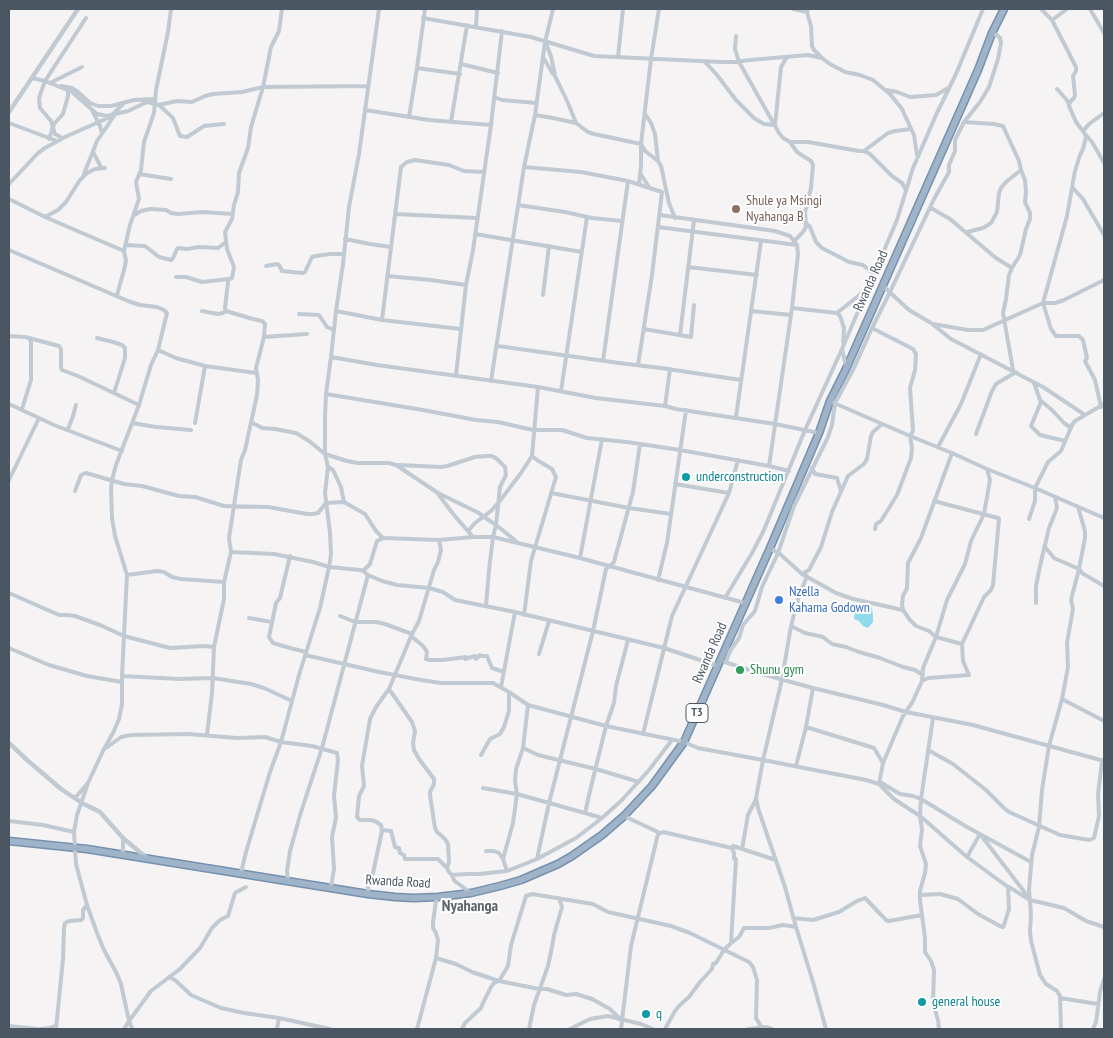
<!DOCTYPE html>
<html>
<head>
<meta charset="utf-8">
<style>
  body { margin:0 }
  #map { position:relative; width:1113px; height:1038px; overflow:hidden; background:#f5f3f3; font-family:"PT Sans Narrow",sans-serif }
  canvas { display:block }
  .frame { position:absolute; inset:0; border:10px solid #4a5661; pointer-events:none }
</style>
</head>
<body>
<div id="map">
<canvas width="1113" height="1038"></canvas>
<div class="frame"></div>
</div>
<script>
const context = document.querySelector('canvas').getContext('2d');
context.lineJoin = 'round';
function fillPath(path, color) {
  context.fillStyle = color;
  context.fill(path, 'evenodd');
}
function toPath(rows) {
  const path = new Path2D();
  for (const r of rows) {
    path.moveTo(r[0], r[1]);
    for (let i = 2; i < r.length; i += 2) path.lineTo(r[i], r[i + 1]);
  }
  return path;
}
function stroke(path, color, width, dash) {
  context.strokeStyle = color;
  context.lineWidth = width;
  context.lineCap = dash ? 'butt' : 'round';
  context.setLineDash(dash || []);
  context.stroke(path);
}
function write(font, color, halo, rows, align = 'center') {
  context.font = font + ' "PT Sans Narrow",sans-serif';
  context.lineWidth = 4;
  context.setLineDash([]);
  context.textBaseline = 'middle';
  context.strokeStyle = halo;
  context.fillStyle = color;
  for (const [text, x, y, turn = 0] of rows) {
    context.save();
    context.translate(x, y);
    context.rotate((+turn || 0) * Math.PI / 180);
    context.textAlign = isNaN(turn) ? turn : align;
    if (halo) context.strokeText(text, 0, 0);
    context.fillText(text, 0, 0);
    context.restore();
  }
}
fillPath(toPath([
  [866,606,872,608,873,616,873,622,868,628,863,626,859,621,854,619,855,612]
]), '#90daee');
const trunk = toPath([
  [9,841,87,849,368,894,395,897,413,898,438,897,471,893,500,886,521,880,558,864,572,856,602,835,624,816,652,786,684,742,770,548,819,433,830,401,846,369,978,70,992,33,1004,9]
]);
stroke(trunk, '#7690ad', 9);
stroke(toPath([
  [793,9,807,12],
  [807,9,808,16,811,26,812,46,814,50,822,58,830,64,845,72,860,75,873,80,890,94,902,109,914,135,917,155],
  [1041,9,1052,20,1076,67,1076,71,1073,76,1075,95,1074,98,1070,102,1069,106,1076,122,1085,134,1086,137,1083,149,1080,155,1075,171,1067,216,1043,303,1051,329,1056,336,1079,336,1083,340,1087,358,1085,361,1095,380,1101,407],
  [1090,9,1104,33],
  [423,18,531,37,594,56,722,62,735,62,750,60,808,55,822,58],
  [1052,20,1067,9],
  [476,27,477,9],
  [736,36,735,49,739,62,779,133,783,138,790,142,808,142,859,151,864,151,888,133,895,131,911,129],
  [546,44,551,56,555,76,568,103,576,123],
  [618,57,623,9],
  [544,59,553,74],
  [705,62,717,75,736,100,754,118,764,124,775,125,781,67,787,57],
  [461,64,498,73],
  [417,68,460,74],
  [32,78,45,81,72,92,97,114,107,116,128,111,147,102,159,105,177,101,192,102,205,96,213,94,242,92,263,87,368,86],
  [50,83,82,67],
  [61,86,72,88,78,92,90,103,98,106,111,106,134,100,154,99],
  [1057,89,1066,99,1069,104],
  [886,90,897,92,910,97,936,95,948,88],
  [494,97,502,100,536,103],
  [159,105,173,118,180,136,187,137,204,126,224,124],
  [92,110,100,126,102,133],
  [365,110,429,120,491,125],
  [645,114,651,123,655,134,658,161],
  [535,115,553,118,576,123,588,132,594,134,641,144,645,151,658,161,661,166,669,203,675,218],
  [409,117,417,68,425,9],
  [451,122,467,25],
  [964,122,994,124,1003,126,1019,161,1021,170,1025,180,1026,192,1025,202,1030,213,1030,219,1026,229,1020,255,1012,268,1009,275,1006,299,1003,313,1013,370],
  [9,123,57,141],
  [1083,131,1089,124,1104,113],
  [1085,134,1092,142,1104,163],
  [62,138,55,134,51,121,40,108,39,98,45,81,86,18],
  [49,139,54,124,63,114,68,96,68,90],
  [790,142,797,152,811,161,813,165,811,188,805,212,806,227,803,232,794,241],
  [864,151,870,154,892,176,902,183,906,190],
  [93,152,101,167],
  [524,167,581,172,628,181,662,192],
  [640,173,649,187],
  [84,174,97,141,114,116],
  [139,174,171,179],
  [9,184,38,153,45,148,65,137,110,117,125,102],
  [639,184,641,166,641,144,651,59,659,9],
  [1072,187,1083,199,1104,235],
  [9,199,45,217,124,251,126,261,124,270,117,295],
  [518,205,565,212,592,218,622,221],
  [931,208,950,219,996,258,1012,268],
  [395,214,477,218],
  [660,215,775,231,790,236,797,245,798,254,792,308,769,466],
  [133,216,141,211,150,209,166,210,171,213,178,214,203,212,233,214],
  [45,217,58,210,66,202,80,180,87,173,95,169,105,168],
  [806,223,810,227,816,242,822,248,849,262,863,265,874,274],
  [658,227,797,245],
  [967,232,983,228,991,223,997,212,999,193,1001,188,1006,182,1021,170],
  [475,234,582,252],
  [345,239,370,244,391,247],
  [125,245,145,246,159,257,171,260,173,258,177,249,178,248,187,249,199,247,218,248,226,242],
  [9,250,128,301,140,305,157,307,164,310,167,313,158,350,151,365,139,405,116,465,112,480,111,488,112,518,115,536,127,575,122,676,122,704,119,719,114,731,103,751,88,783,77,815,74,832,76,864,87,905,97,933,104,950,117,974,121,984,129,1021,132,1029],
  [124,251,130,225,139,199,136,182,141,170,144,142,154,113,156,90,168,32,171,9],
  [266,266,277,264,279,265,282,271,303,273,305,272,312,257,316,256,330,254,343,254],
  [688,267,757,275],
  [387,276,431,280,466,285],
  [176,277,186,277,202,282,229,279],
  [883,286,909,310,931,323,951,339,1043,387,1085,415],
  [543,295,549,246],
  [792,308,837,313,867,289],
  [202,311,218,314,223,313,226,311],
  [336,311,382,320,461,329],
  [751,311,791,315],
  [837,313,840,316,844,328,843,342],
  [299,314,319,315,327,327,334,330],
  [382,320,401,167,407,162,415,160,449,165,464,171,484,172],
  [933,324,968,330,983,330,1043,303,1055,303,1064,300,1104,280],
  [872,328,913,349,916,354,915,370,910,388,913,431,910,436,912,448,911,458,897,495,881,521,876,524,875,529],
  [644,329,691,337,694,305],
  [680,335,694,220],
  [9,336,25,337,29,338,31,342,31,380,22,409],
  [264,337,307,334],
  [29,338,59,346,61,349,61,368,62,370,78,376,139,405],
  [97,338,113,342,122,345,125,348,125,358,114,393],
  [498,346,619,363,661,368,741,380],
  [842,349,846,366],
  [158,350,176,358,205,366,256,373],
  [331,357,377,365,538,387,596,398,665,406,676,409,775,424,819,433],
  [603,361,628,181],
  [638,365,652,275,662,192],
  [456,375,466,285,473,250,491,125,502,31],
  [491,381,524,167,535,115,545,42,553,9],
  [1034,383,1040,400,1052,410,1064,423,1071,428],
  [561,391,587,217],
  [326,394,423,410,476,420,498,422,533,430,562,430,587,438,627,442,680,450,769,466,789,471],
  [1041,402,1031,426,1040,435,1065,441],
  [834,403,910,436,952,453,987,469,1035,488,1104,518],
  [9,404,54,425,122,451],
  [665,406,670,369],
  [736,417,761,241],
  [251,422,262,428,275,429,296,433,309,441,325,454,347,461,358,463,389,463,396,465,438,493,477,512,496,525,516,541],
  [132,423,156,427,191,430],
  [195,423,205,366],
  [68,429,73,416,76,405],
  [976,434,992,391,996,384,1016,372],
  [938,447,961,404,981,354],
  [398,465,441,467,447,466,475,457,486,456,492,456,497,459,505,467,506,475,500,487,496,525,493,537,489,570,486,606],
  [328,467,330,468,333,470,341,487,344,502],
  [812,468,815,474,837,478,841,491],
  [9,480,39,418],
  [675,484,729,493],
  [75,491,81,475,86,473,124,484,142,486,179,496,195,497,224,506,268,507,307,514,313,514,318,513,326,503,344,502,365,514,376,531,383,538],
  [551,493,629,508,671,514],
  [438,494,454,515,473,537],
  [934,501,998,518,999,519,993,585,991,590,984,597,962,644],
  [1029,519,1035,501,1035,488,1048,462,1061,451,1072,425,1075,421,1104,404],
  [468,531,475,523,491,511,499,502,521,473,532,456],
  [1045,547,1054,558,1079,569,1082,573,1104,586],
  [770,548,780,554,802,574,836,593,853,599,903,610],
  [231,552,229,538,241,460,245,450,257,395,258,380,256,368,264,337,265,324,262,321,253,319,226,311,225,308,228,282,229,279,232,278,234,267,227,249,225,232,232,219,234,205,238,192,239,173,248,148,251,127,263,87,271,47,279,31,282,9],
  [290,556,280,598,276,603,269,637,273,643,290,648,306,652],
  [580,558,602,439],
  [363,571,370,564,377,541,383,538,439,540,473,537,493,537,580,558,745,603],
  [802,574,809,570,821,547,832,512,848,476,864,464,867,459,871,436,873,432,882,424],
  [127,575,157,571,164,572,172,577,181,579,224,582],
  [807,576,798,599,791,626,782,679,763,760,866,780,879,784,894,799,920,816,967,857,980,834,1029,898],
  [658,580,667,543,686,410],
  [9,593,59,615,67,615,75,616,100,625,124,636,170,648,204,646,214,647],
  [725,598,752,553,764,530,805,430,842,349,897,220,913,168,936,115,956,74,983,9],
  [1036,603,1036,586,1040,566,1049,528,1057,508,1055,497],
  [524,615,531,561,556,477,552,469,537,460,532,456,538,387],
  [340,616,355,622,376,622,385,624,412,634],
  [249,618,272,622],
  [791,626,805,633,823,637,832,644,846,647,859,652,880,658,903,667,915,670,923,675],
  [411,636,422,645,426,650,427,653,426,659,430,660,443,660,466,657,465,659,475,656,476,659,480,655,481,656,487,656,492,668,504,672],
  [9,648,49,665,87,676,122,682],
  [539,654,549,621],
  [305,655,379,672,421,680,441,683,493,683,509,692,528,705,606,726,684,742,698,748,763,760,756,798,758,808,785,887,796,927,813,982,826,1029],
  [725,662,762,674,813,688,883,705,906,712,973,725,1104,761],
  [726,662,730,651,739,638,743,625,755,611,762,587,778,553,794,506,828,437,832,425,835,403,853,370,872,328,890,292,934,199,949,172,949,165,955,151,955,140,964,122,980,102,989,87,998,59,1001,43,1000,38,997,35,992,33],
  [122,676,180,679,213,678,251,684,264,688,292,701],
  [922,681,928,678,969,675,963,661,962,644,936,637,929,631,916,626,910,620,903,610,902,604,903,596,907,588,908,563,921,538,952,453],
  [501,687,515,612],
  [389,689,412,722,415,731,413,743,414,750,419,759,434,779,434,784,430,792,430,795,435,828,437,832,445,839,448,844,449,862,447,868,449,872,452,875,467,874,479,874,507,871,537,859,576,838,602,818,622,800,649,770,672,740],
  [1062,699,1104,721],
  [933,718,921,799,920,816,922,830,920,846,926,864,925,873,920,891,920,900,925,938,925,952,931,961,934,970,933,1003,938,1020,939,1029],
  [806,727,874,748,883,763],
  [643,734,672,616,729,493,738,460],
  [207,735,212,693,214,647,224,599,224,582,231,552,274,554,313,562,329,567,360,570,363,571,368,575,382,581,397,585,429,588,443,592,455,600,515,612,664,648,718,666],
  [106,748,121,737,131,735,188,734,237,738,265,737,281,742,312,746,337,753,338,760,334,796,336,818,332,837,334,869,331,887],
  [523,748,538,755,596,769,639,782],
  [928,750,953,764,986,790,1004,808,1009,812,1060,835,1089,840,1094,838,1099,816,1098,794,1102,761],
  [481,755,490,739,500,734,504,727,509,711,509,692],
  [796,766,806,727,813,688],
  [880,782,900,794,913,796,921,799,967,827,1031,862],
  [879,784,883,763,903,716,912,703,922,681,923,668,936,637,947,600,965,564,971,541,984,514,990,480,987,469],
  [483,788,517,794,585,813,602,818],
  [75,798,87,784],
  [585,813,590,791,606,726,614,703,616,686,628,640],
  [624,816,660,833],
  [9,821,43,825,74,832],
  [382,830,391,831,395,847,399,848,400,853,404,855,405,859,438,859,447,868],
  [742,849,748,815,756,799],
  [486,851,494,851,499,853,503,859,507,871],
  [123,855,123,838],
  [503,859,513,823,517,794,515,781,516,769,523,748,528,705],
  [537,859,549,803,593,631,606,569,614,562,615,558,633,492,640,444],
  [241,873,246,852,270,772,281,742,299,675,320,608,329,567,331,554,330,533,325,493,328,467,325,454,325,416,326,394,331,357,336,311,343,264,349,207,359,154,379,9],
  [452,875,454,880,456,882,471,893],
  [288,881,287,871,290,851,301,812,322,748,368,575],
  [1009,887,1030,900,1064,908,1086,921,1104,927],
  [368,894,368,885,373,873,382,831,381,825,375,821,371,820,360,820,357,817,359,796,364,786,362,766,370,719,376,707,389,689,412,634,419,621,434,570,438,562,441,550,439,540],
  [920,895,940,894,958,899,978,914,1000,926,1003,927,1004,925,1009,909,1008,887,967,857],
  [793,918,813,920,839,912,857,901,865,898,886,920,889,921,922,915],
  [731,943,739,937,744,928,769,928,783,925,796,927],
  [436,958,456,964,472,972,499,981,539,989,547,989,566,995,576,994,592,999,610,1009,621,1020],
  [169,977,175,980,191,995,221,1008,244,1013,279,1018,330,1029],
  [1060,998,1098,1004],
  [9,1026,37,1029],
  [40,1029,50,1028,55,1026],
  [56,1029,63,959,64,928,65,923,69,921,81,920,83,918,83,910,87,905],
  [124,1029,129,1021,151,991,180,969,200,948,212,928,220,920,228,916,235,893,246,887],
  [277,1029,279,1018],
  [417,1029,436,958,438,940,436,933,433,928,433,922,436,901,438,897],
  [462,1029,465,1023,481,1008,483,1003,491,987,494,983,499,981,508,966,511,945,526,896,532,894,593,904,608,912,671,926,690,933,749,962,753,967,757,980,756,1018,762,1028],
  [529,1029,534,1005,548,966,552,947,554,935,562,907,559,898],
  [570,1029,590,1019,608,1016,641,1024,653,1029],
  [621,1029,631,946,658,834,663,832,732,848,733,846,776,860],
  [665,1029,675,1011,680,1005,689,997,700,982,712,969,713,964,716,963,724,950,731,943,736,859,734,859,734,853,732,848],
  [748,1029,767,1027,772,1029],
  [1061,1029,1060,996,1057,991,1046,984,1040,975,1031,941,1030,931,1031,914,1029,890,1032,855,1039,827,1042,790,1049,746,1062,699,1068,667,1067,643,1073,609,1071,600,1079,569,1085,538,1085,531,1078,507],
  [1093,1029,1096,1022,1100,992,1104,979]
]), '#c1cad2', 4);
stroke(toPath([
  [9,112,78,9],
  [9,743,26,759,61,789,82,803,100,812,123,838,147,858]
]), '#c1cad2', 4.5);
stroke(trunk, '#9fb4c9', 6);
for (const [x, y, r, color] of [
  [736,209,5,"#8d6e63"],
  [686,477,5,"#0f9aa8"],
  [779,600,5,"#3f7fe0"],
  [740,670,5,"#2e9e5b"],
  [922,1002,5,"#0f9aa8"],
  [646,1014,5,"#0f9aa8"]
]) {
  const dot = new Path2D();
  dot.arc(x, y, r, 0, 2 * Math.PI);
  context.fillStyle = color;
  context.fill(dot);
  stroke(dot, '#fff', 2);
}
for (const [x, y, w] of [
  [697,713,22]
]) {
  const box = new Path2D();
  box.roundRect(x - w / 2, y - 9.5, w, 19, 4);
  context.fillStyle = '#fff';
  context.fill(box);
  stroke(box, '#4a5661', 1);
}
write('bold 12px', '#4a5661', null, [
  ["T3",697,713]
]);
write('14px', '#785e54', '#fff', [
  ["Shule ya Msingi",746,201],
  ["Nyahanga B",746,217]
], 'left');
write('14px', '#4a5661', '#fff', [
  ["Rwanda Road",871,281,-66],
  ["Rwanda Road",710,653,-66],
  ["Rwanda Road",398,882,3]
]);
write('14px', '#0d838f', '#fff', [
  ["underconstruction",696,477],
  ["general house",932,1002],
  ["q",656,1014]
], 'left');
write('14px', '#366cbe', '#fff', [
  ["Nzella",789,592],
  ["Kahama Godown",789,608]
], 'left');
write('14px', '#27864d', '#fff', [
  ["Shunu gym",750,670]
], 'left');
write('bold 16px', '#5f6368', '#fff', [
  ["Nyahanga",470,906]
]);
</script>
</body>
</html>
